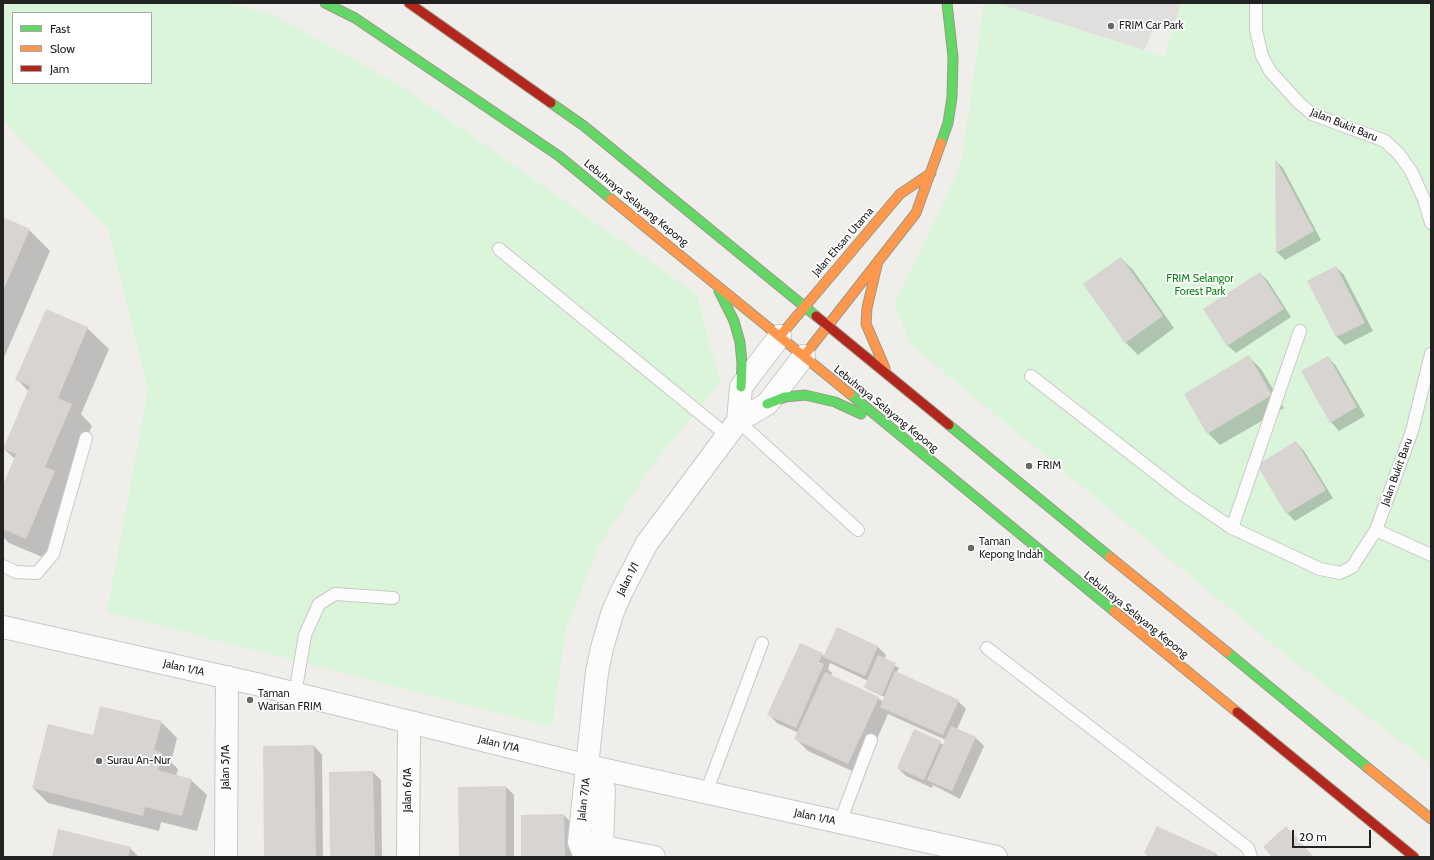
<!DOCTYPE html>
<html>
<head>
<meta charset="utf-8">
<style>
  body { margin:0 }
  #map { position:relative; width:1434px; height:860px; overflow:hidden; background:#f0eeeb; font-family:Cabin,sans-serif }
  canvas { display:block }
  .frame { position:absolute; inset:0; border:4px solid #222; pointer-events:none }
  .legend { position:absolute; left:12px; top:12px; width:140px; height:72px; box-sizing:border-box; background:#fff; border:1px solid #a7a7a7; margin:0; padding:5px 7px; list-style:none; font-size:12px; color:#222 }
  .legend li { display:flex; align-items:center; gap:8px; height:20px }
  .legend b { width:20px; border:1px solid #a7a7a7 }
  .scale { position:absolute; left:1292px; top:830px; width:79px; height:18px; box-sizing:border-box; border:2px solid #222; border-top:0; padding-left:5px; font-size:12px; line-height:14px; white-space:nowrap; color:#222; -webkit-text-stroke:3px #fff; paint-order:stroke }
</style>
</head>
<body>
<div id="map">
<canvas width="1434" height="860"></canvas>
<div class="frame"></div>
<ul class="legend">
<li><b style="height:5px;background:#63d668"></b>Fast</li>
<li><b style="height:5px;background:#ff974d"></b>Slow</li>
<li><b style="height:5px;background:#b3261e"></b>Jam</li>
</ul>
<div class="scale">20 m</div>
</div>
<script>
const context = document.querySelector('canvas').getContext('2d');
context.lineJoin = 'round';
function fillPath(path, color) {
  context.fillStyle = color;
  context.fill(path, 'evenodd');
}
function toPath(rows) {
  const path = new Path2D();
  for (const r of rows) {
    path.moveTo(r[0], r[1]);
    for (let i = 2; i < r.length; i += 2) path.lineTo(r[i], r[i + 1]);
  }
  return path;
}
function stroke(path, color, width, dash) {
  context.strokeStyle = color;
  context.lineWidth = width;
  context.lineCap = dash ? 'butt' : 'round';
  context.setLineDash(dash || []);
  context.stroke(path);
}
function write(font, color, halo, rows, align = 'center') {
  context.font = font + ' Cabin,sans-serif';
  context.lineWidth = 3.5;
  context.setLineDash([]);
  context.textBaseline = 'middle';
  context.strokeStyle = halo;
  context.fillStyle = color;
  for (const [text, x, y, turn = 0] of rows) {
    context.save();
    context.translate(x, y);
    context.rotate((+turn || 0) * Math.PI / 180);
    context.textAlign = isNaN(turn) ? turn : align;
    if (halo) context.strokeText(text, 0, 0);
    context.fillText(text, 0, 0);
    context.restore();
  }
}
fillPath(toPath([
  [3,3,226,3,273,15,398,84,697,294,720,383,651,467,598,547,566,629,552,727,107,612,148,390,108,229,3,120],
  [13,13,151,13,151,83,13,83],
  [984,3,996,3,1165,57,1181,3,1431,3,1431,764,1294,662,910,344,895,304,961,165]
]), '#daf5da');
fillPath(toPath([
  [996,3,1181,3,1173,29,1156,24,1144,50]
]), '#e0dfde');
fillPath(toPath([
  [1276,161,1283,168,1321,240,1285,260,1277,252],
  [3,218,29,230,50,251,3,360],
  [1121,258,1133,270,1174,328,1138,355,1126,343,1084,284],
  [1336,267,1344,275,1373,331,1345,345,1337,337,1309,281],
  [1260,273,1268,281,1291,317,1236,353,1227,345],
  [87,328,109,349,81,414,92,426,67,485,47,559,9,543,3,537,3,487,15,459,4,449,29,392,17,379],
  [1249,357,1261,369,1284,408,1220,445,1208,433],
  [1328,357,1336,366,1365,416,1339,431,1331,422],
  [1296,442,1304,451,1333,498,1295,521,1287,513],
  [837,629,878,647,886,655,884,659,899,668,896,673,958,701,966,709,957,729,975,737,984,746,960,799,933,785,932,788,906,776,898,768,915,730,944,745,946,740,888,714,861,775,808,751,796,739,799,733,777,723,769,715,822,654,825,657],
  [830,663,868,681,865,687,869,690,885,697,883,702,878,698,831,676,832,673,828,669],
  [161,722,177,738,171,762,178,769,176,776,191,780,207,795,197,831,161,822,159,831,48,803,33,788,93,736],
  [314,746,322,755,323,857,265,857],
  [373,772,381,780,382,857,331,857],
  [506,787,514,795,514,857,460,857],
  [564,815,572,824,572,857,523,857],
  [1157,827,1216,854,1219,857,1149,857,1145,853],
  [130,848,139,857,53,857]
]), '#0003');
fillPath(toPath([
  [1275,158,1314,231,1276,253],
  [3,217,30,229,3,291],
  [1121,257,1163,316,1125,343,1083,284],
  [1336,266,1365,323,1336,337,1307,281],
  [1260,272,1284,309,1227,346,1203,309],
  [46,309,88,327,58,398,72,404,45,467,55,471,26,539,3,529,3,485,16,454,3,449,30,386,15,380],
  [1249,355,1272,395,1207,434,1184,394],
  [1328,356,1357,407,1330,423,1301,371],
  [1296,441,1326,490,1286,514,1257,465],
  [837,627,878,646,865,676,823,657],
  [800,643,823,653,819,662,824,664,796,728,767,715],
  [878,655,896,663,882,695,864,687],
  [895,671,959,700,943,735,880,707],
  [825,672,879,697,848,764,794,739],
  [100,706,162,721,154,750,162,753,158,770,192,779,182,816,145,807,143,816,32,788,48,724,93,735],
  [951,726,976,737,952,791,927,780],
  [914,729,941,741,924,780,897,768],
  [314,745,316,857,264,857,263,746],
  [373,771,375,857,330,857,329,772],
  [506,786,506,857,459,857,458,787],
  [564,814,565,857,521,857,521,815],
  [1157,826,1216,853,1214,857,1152,857,1144,853],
  [1286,826,1314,857,1272,857,1263,847],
  [58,829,131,847,128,857,52,857]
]), '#d7d4d2');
const lane = toPath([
  [1256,3,1256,30,1262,56,1270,71,1298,102,1312,114,1385,141,1399,154,1411,171,1424,199,1431,223],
  [499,249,728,436],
  [1431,354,1412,431,1376,530,1431,555],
  [1031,376,1185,496,1232,528,1320,569,1340,573,1352,567,1376,530],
  [738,421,858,530],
  [1232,528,1300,331],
  [3,566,16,572,37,573,53,554,86,438],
  [987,648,1248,848,1251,857],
  [295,694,305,635,319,604,335,594,393,598],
  [706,793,762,643],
  [840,822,871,740]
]);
const street = toPath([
  [738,421,741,387,780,336],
  [3,627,256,684,588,766,996,857],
  [588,766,604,789,602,847,595,857],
  [589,844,654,857],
  [226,857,227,677],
  [408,857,409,722],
  [585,857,579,842,597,672,602,648,612,614,621,593,647,543,738,421,767,404,804,356]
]);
const fast = toPath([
  [325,3,355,18,559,156,611,199],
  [551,103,584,126,816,316],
  [941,143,948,123,952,97,953,57,947,3],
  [719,291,734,321,740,342,742,364,741,387],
  [850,394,1114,611],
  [767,404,785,397,805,395,835,402,861,414],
  [949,425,1110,557],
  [1227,652,1368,768]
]);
const slow = toPath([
  [611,199,850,394],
  [878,261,867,308,866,324,885,368],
  [780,336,900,194,931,173],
  [804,356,916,213,941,143],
  [1110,557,1227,652],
  [1114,611,1237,712],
  [1368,768,1431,819]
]);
const jam = toPath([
  [409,3,551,103],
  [816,316,949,425],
  [1237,712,1414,857]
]);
stroke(lane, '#c9c8c7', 14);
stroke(street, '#c9c8c7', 24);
stroke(fast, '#999a82', 11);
stroke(slow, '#999a82', 11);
stroke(jam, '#999a82', 11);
stroke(lane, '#fdfcfc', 12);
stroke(street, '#fdfcfc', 22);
stroke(fast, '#63d668', 9);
stroke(slow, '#ff974d', 9);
stroke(jam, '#b3261e', 9);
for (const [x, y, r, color] of [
  [1111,26,4,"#6a6968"],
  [1029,466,4,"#6a6968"],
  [971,548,4,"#6a6968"],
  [250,700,4,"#6a6968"],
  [99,761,4,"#6a6968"]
]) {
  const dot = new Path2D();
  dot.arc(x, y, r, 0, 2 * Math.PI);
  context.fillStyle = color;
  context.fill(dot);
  stroke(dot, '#fff', 1.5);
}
write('11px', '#222', '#fff', [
  ["FRIM Car Park",1119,26],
  ["FRIM",1037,466],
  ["Taman",979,542],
  ["Kepong Indah",979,555],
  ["Taman",258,694],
  ["Warisan FRIM",258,707],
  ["Surau An-Nur",107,761]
], 'left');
write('11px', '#222', '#fff', [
  ["Jalan Bukit Baru",1344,125,22],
  ["Lebuhraya Selayang Kepong",636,203,39],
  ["Jalan Ehsan Utama",843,242,-49],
  ["Lebuhraya Selayang Kepong",886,409,39],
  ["Jalan Bukit Baru",1397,472,-70],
  ["Jalan 1/1",628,579,-63],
  ["Lebuhraya Selayang Kepong",1136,615,39],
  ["Jalan 1/1A",184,668,13],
  ["Jalan 1/1A",499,744,14],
  ["Jalan 5/1A",226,767,-90],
  ["Jalan 6/1A",408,790,-90],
  ["Jalan 7/1A",584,799,-83],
  ["Jalan 1/1A",815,817,12]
]);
write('11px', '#0c8416', '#fff', [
  ["FRIM Selangor",1200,279],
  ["Forest Park",1200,292]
]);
</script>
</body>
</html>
